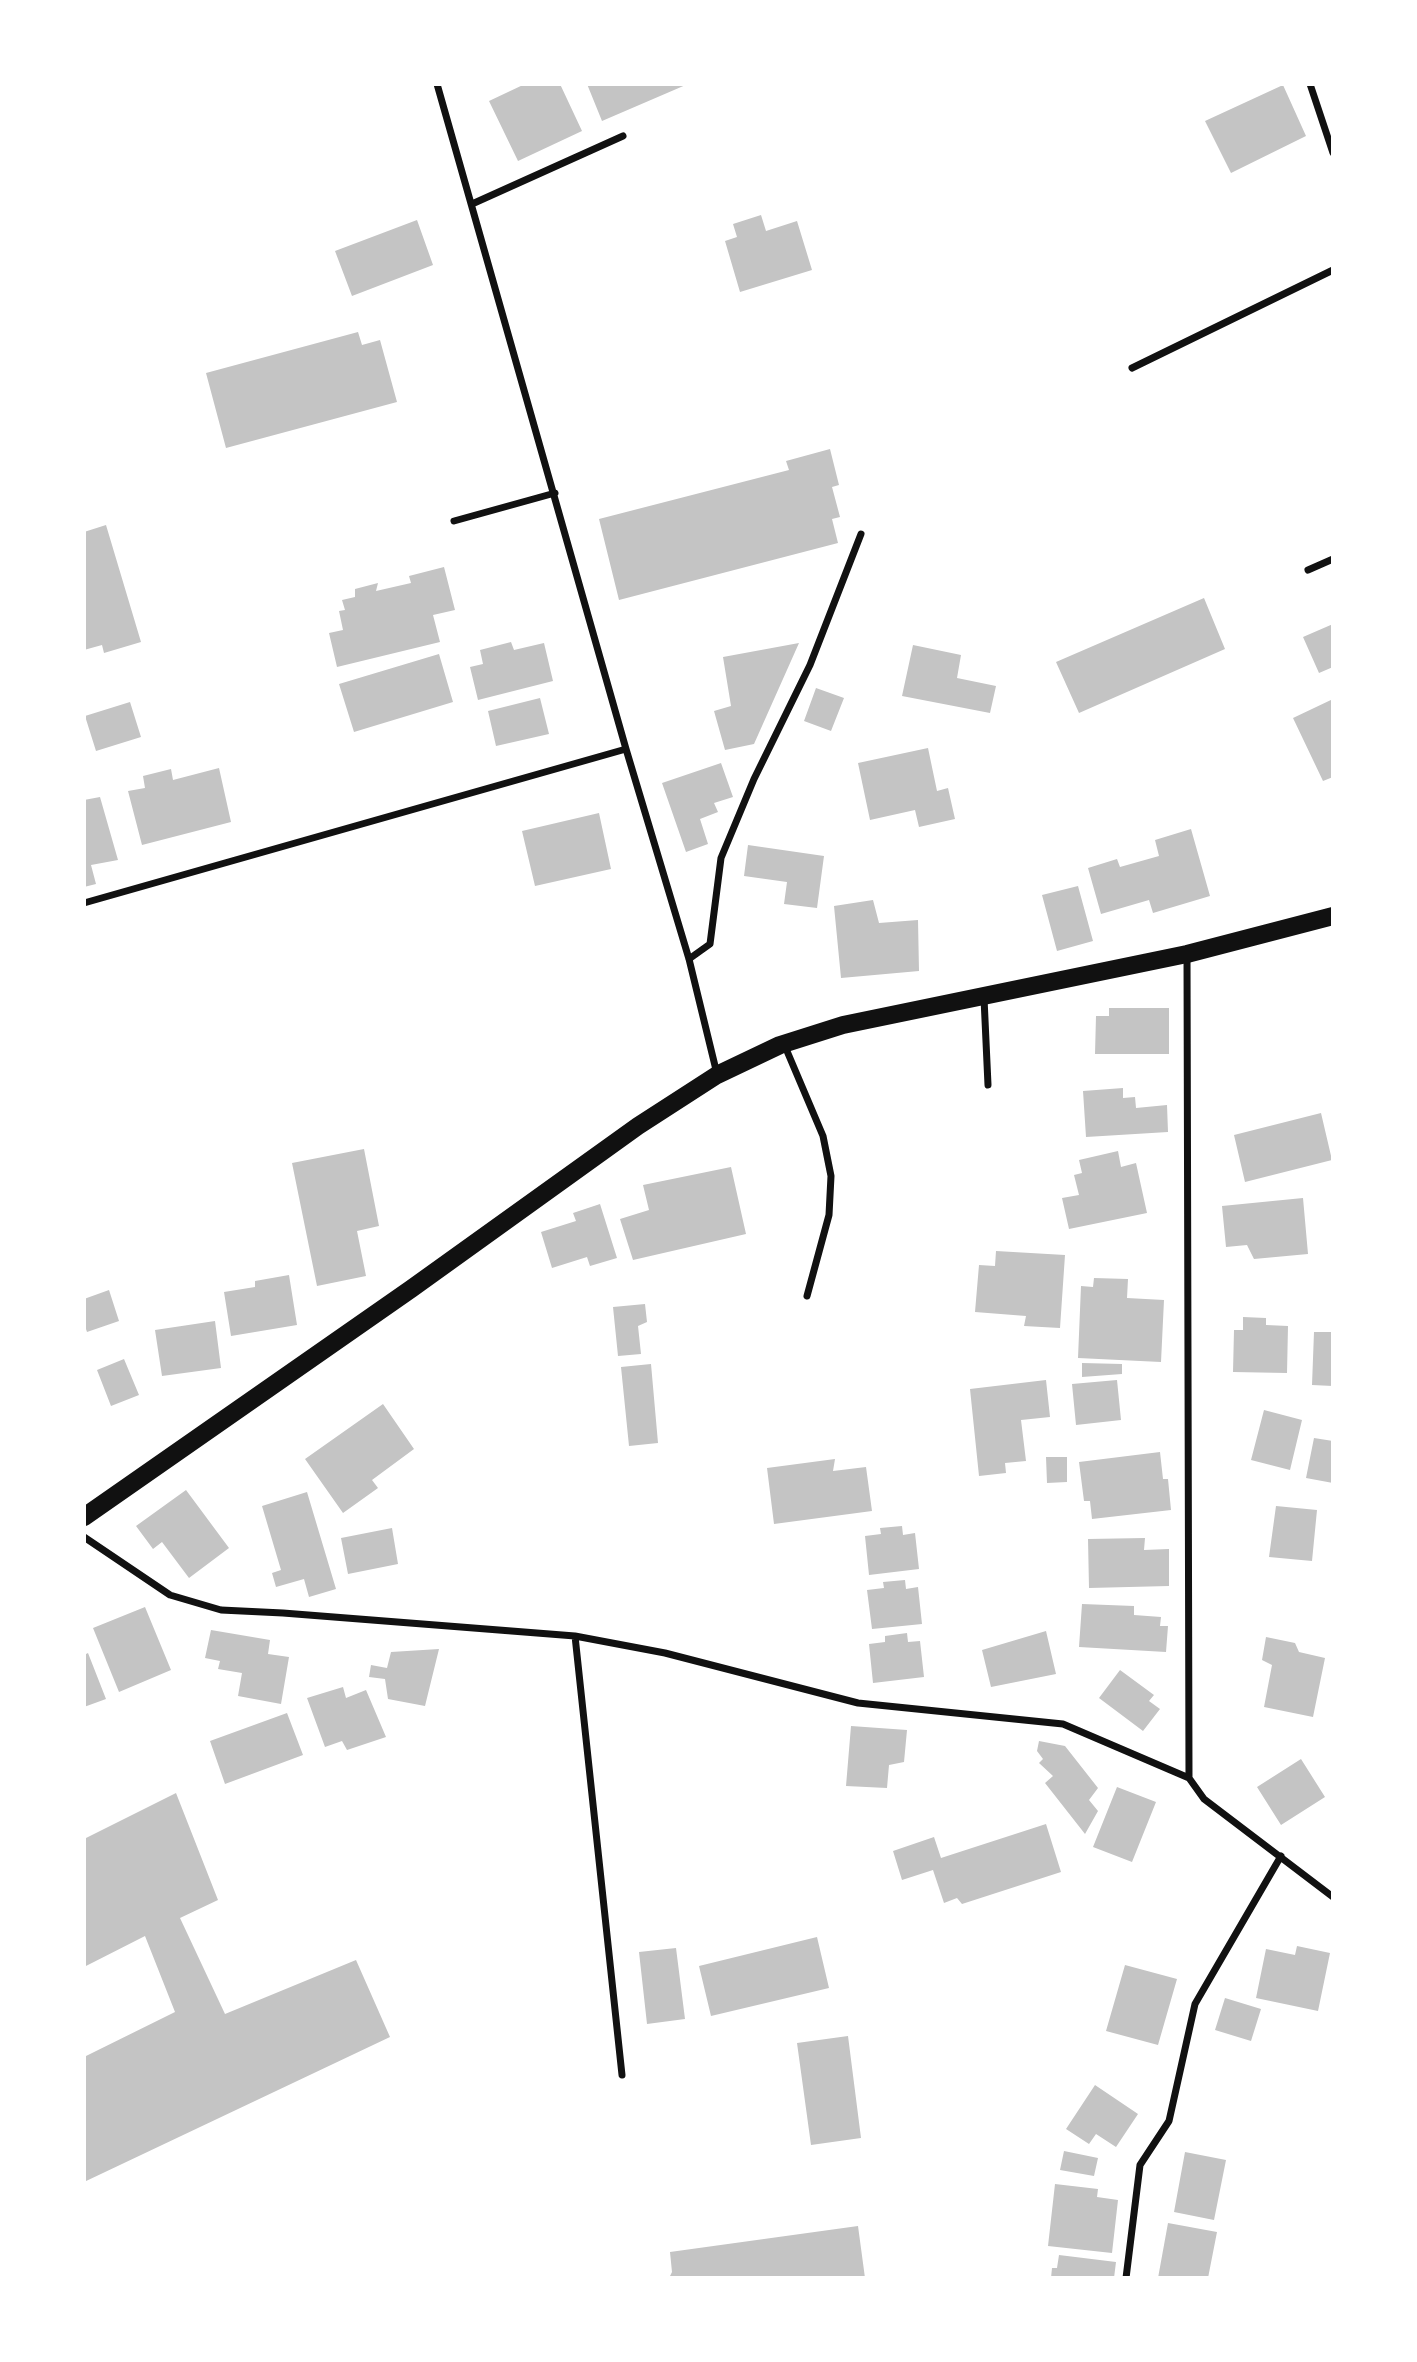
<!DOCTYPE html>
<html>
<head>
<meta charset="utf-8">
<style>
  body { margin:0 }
  #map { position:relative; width:1417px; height:2362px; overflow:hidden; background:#fff; font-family:"Golos Text",sans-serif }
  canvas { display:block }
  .frame { position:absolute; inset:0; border:86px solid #fff; pointer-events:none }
</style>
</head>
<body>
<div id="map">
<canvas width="1417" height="2362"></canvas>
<div class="frame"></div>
</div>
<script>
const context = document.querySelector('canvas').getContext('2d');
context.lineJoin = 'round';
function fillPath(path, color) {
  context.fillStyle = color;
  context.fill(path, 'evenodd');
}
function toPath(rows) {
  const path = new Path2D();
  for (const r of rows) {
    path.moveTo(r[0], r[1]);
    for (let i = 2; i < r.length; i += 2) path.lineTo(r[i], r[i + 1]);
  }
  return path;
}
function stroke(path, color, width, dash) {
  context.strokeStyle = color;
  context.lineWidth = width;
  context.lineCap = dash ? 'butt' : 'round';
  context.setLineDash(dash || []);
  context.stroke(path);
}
fillPath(toPath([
  [525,84,560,84,582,131,518,161,489,101],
  [587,84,688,84,602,121],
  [1283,85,1306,136,1231,173,1205,121],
  [761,215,766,231,797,221,812,270,740,292,725,241,737,237,733,224],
  [417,220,433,265,352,296,335,251],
  [358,332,362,345,380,340,397,402,226,448,206,373],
  [830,449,839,485,832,487,840,517,832,519,838,543,619,600,599,519,789,470,786,461],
  [106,525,141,642,104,653,102,645,84,650,84,532],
  [444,567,455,610,433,615,440,642,337,667,329,633,343,630,339,611,345,610,342,600,355,597,355,589,378,583,376,591,411,583,409,576],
  [1204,598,1225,649,1079,713,1056,662],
  [1333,624,1333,667,1319,673,1303,637],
  [511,642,514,650,544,643,553,681,478,700,470,667,483,664,480,650],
  [799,643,754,744,725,750,714,711,731,706,723,657],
  [913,645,961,655,957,678,996,686,990,713,902,696],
  [439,654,453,702,354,732,339,684],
  [816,688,844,698,831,731,804,721],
  [540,698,549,734,496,746,488,711],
  [1333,699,1333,777,1323,781,1293,718],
  [130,702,141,737,96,751,85,716],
  [928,748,937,791,948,788,955,819,919,827,915,810,870,820,858,763],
  [721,763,733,797,714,803,718,812,700,819,708,844,686,852,662,783],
  [219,768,231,822,142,845,128,791,145,788,143,776,171,769,173,780],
  [100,797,118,860,91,865,96,884,84,887,84,800],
  [599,813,611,869,535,886,522,831],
  [1191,829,1210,896,1153,913,1149,900,1101,914,1088,868,1117,859,1120,867,1159,856,1155,840],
  [748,845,824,856,817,908,784,904,787,882,744,876],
  [1078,886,1093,941,1057,951,1042,895],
  [873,900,879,923,918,920,919,971,841,978,834,906],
  [1109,1008,1169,1008,1169,1054,1095,1054,1096,1016,1109,1016],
  [1123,1088,1123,1098,1135,1097,1136,1108,1167,1105,1168,1132,1086,1137,1083,1091],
  [1321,1113,1332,1160,1245,1182,1234,1135],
  [364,1149,379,1226,357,1231,366,1276,317,1286,292,1163],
  [1118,1151,1121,1167,1136,1163,1147,1213,1069,1229,1062,1198,1079,1195,1074,1175,1082,1173,1079,1160],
  [731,1167,746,1234,633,1260,620,1219,649,1210,643,1185],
  [1303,1198,1308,1254,1254,1259,1247,1245,1226,1247,1222,1206],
  [600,1204,617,1258,590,1266,587,1257,552,1268,541,1232,576,1221,573,1213],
  [996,1251,1065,1255,1060,1328,1024,1326,1026,1316,975,1312,979,1265,995,1266],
  [289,1275,297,1325,231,1336,224,1292,255,1287,255,1281],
  [1094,1278,1128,1279,1127,1298,1164,1300,1161,1362,1078,1358,1081,1286,1093,1287],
  [109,1290,119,1321,87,1332,84,1323,84,1299],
  [645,1304,647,1322,638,1326,641,1354,618,1356,613,1307],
  [1243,1317,1266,1318,1266,1325,1288,1326,1287,1373,1233,1372,1234,1330,1243,1330],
  [215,1321,221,1368,162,1376,155,1330],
  [1314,1332,1333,1332,1333,1386,1312,1385],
  [124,1359,139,1395,111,1406,97,1370],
  [1082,1363,1122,1364,1122,1374,1082,1377],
  [651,1364,658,1443,629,1446,621,1367],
  [1046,1380,1050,1417,1021,1420,1026,1461,1005,1463,1006,1473,979,1476,970,1389],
  [1117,1380,1121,1420,1076,1425,1072,1384],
  [383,1404,414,1449,372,1480,378,1488,343,1513,305,1459],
  [1264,1410,1302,1420,1290,1470,1251,1460],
  [1314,1438,1333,1441,1333,1483,1306,1478],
  [1160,1452,1163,1479,1168,1479,1171,1510,1092,1519,1090,1501,1084,1501,1079,1462],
  [1046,1457,1067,1457,1067,1482,1047,1483],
  [835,1459,833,1471,866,1467,872,1511,774,1524,767,1468],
  [186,1490,229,1548,189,1578,162,1542,153,1549,136,1526],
  [307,1492,336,1589,309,1597,304,1579,276,1587,272,1573,281,1570,262,1506],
  [1276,1506,1317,1510,1312,1561,1269,1557],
  [902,1526,903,1535,915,1533,919,1569,869,1575,865,1536,881,1534,880,1528],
  [392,1528,398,1564,348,1574,341,1538],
  [1145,1538,1144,1550,1169,1549,1169,1586,1089,1588,1088,1539],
  [905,1580,906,1589,918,1587,922,1624,872,1629,867,1590,884,1588,883,1582],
  [1082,1604,1134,1606,1134,1615,1161,1617,1160,1626,1168,1626,1166,1652,1079,1647],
  [145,1607,171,1670,119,1692,93,1628],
  [211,1630,270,1640,268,1654,289,1657,281,1704,238,1696,242,1673,218,1669,220,1661,205,1658],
  [1046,1631,1056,1674,991,1687,982,1650],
  [907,1633,908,1642,920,1641,924,1677,873,1683,869,1644,885,1642,885,1636],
  [1266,1637,1295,1643,1299,1652,1325,1658,1313,1717,1264,1707,1272,1665,1262,1660],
  [439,1649,425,1706,388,1699,385,1679,369,1677,371,1665,387,1668,391,1652],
  [88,1653,106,1699,84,1707,84,1655],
  [1120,1670,1154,1695,1149,1701,1160,1709,1143,1731,1099,1698],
  [343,1687,346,1698,366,1690,386,1737,347,1750,342,1741,325,1747,307,1698],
  [287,1713,303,1755,225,1784,210,1741],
  [851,1726,907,1730,904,1762,889,1765,887,1788,846,1786],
  [1039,1741,1065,1746,1098,1788,1089,1800,1098,1811,1085,1834,1045,1783,1053,1776,1039,1763,1043,1759,1037,1751],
  [1301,1759,1325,1797,1281,1825,1257,1787],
  [1117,1787,1156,1802,1132,1862,1093,1847],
  [176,1793,218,1900,180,1918,225,2014,356,1960,390,2037,84,2182,84,2057,175,2012,145,1936,84,1967,84,1839],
  [1046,1824,1061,1872,962,1904,957,1898,944,1903,933,1870,902,1880,893,1851,934,1837,941,1858],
  [817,1937,829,1988,711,2016,699,1966],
  [1297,1946,1330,1953,1318,2011,1256,1998,1266,1949,1295,1955],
  [676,1948,685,2019,647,2024,639,1952],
  [1125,1965,1177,1979,1158,2045,1106,2031],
  [1225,1998,1261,2009,1251,2041,1215,2030],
  [848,2036,861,2138,811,2145,797,2043],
  [1095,2085,1138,2114,1116,2147,1096,2134,1089,2144,1066,2129],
  [1064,2151,1098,2158,1094,2176,1060,2170],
  [1185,2152,1226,2160,1214,2220,1174,2212],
  [1055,2184,1098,2189,1097,2197,1118,2200,1112,2253,1048,2246],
  [1168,2223,1217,2232,1208,2278,1158,2278],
  [858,2226,865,2278,669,2278,672,2272,670,2252],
  [1059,2255,1116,2262,1114,2278,1051,2278,1052,2268,1057,2268]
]), '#c4c4c4');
stroke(toPath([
  [437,84,626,749,689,959,717,1074],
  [1310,84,1333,153],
  [472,204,623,136],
  [1132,368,1333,270],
  [454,521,555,493],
  [1308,570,1333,559],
  [84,903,626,749],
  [1187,954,1189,1778],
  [689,959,710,944,721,858,754,779,810,665,861,534],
  [984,998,988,1085],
  [784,1044,823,1136,831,1176,829,1215,807,1296],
  [84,1537,170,1595,221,1610,283,1613,575,1636,665,1653,858,1703,1063,1724,1189,1778,1204,1799,1333,1897],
  [575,1636,622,2075],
  [1126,2278,1140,2165,1169,2121,1195,2004,1281,1856]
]), '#111', 7);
stroke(toPath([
  [84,1517,411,1289,638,1126,717,1075,780,1045,843,1025,1187,954,1333,916]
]), '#111', 18);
</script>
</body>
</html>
